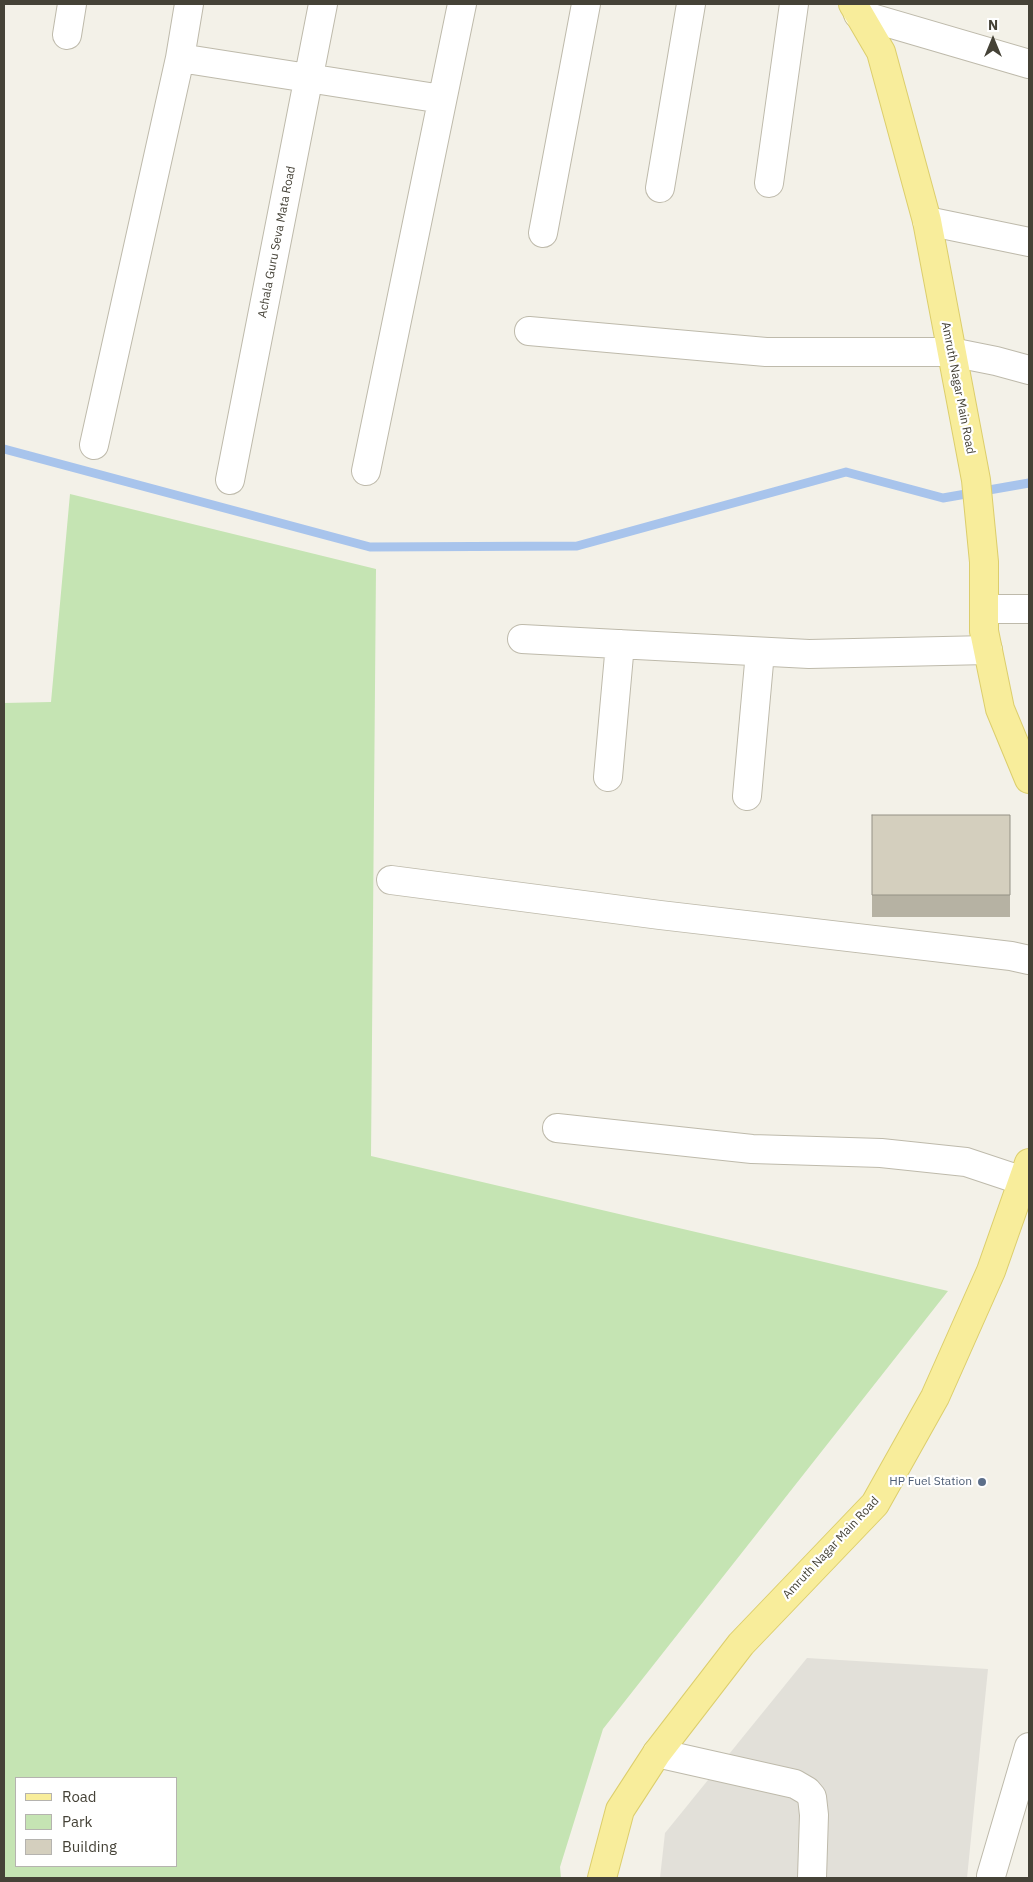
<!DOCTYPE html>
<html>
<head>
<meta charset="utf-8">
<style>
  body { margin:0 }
  #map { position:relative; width:1033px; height:1882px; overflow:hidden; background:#f3f1e8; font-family:"IBM Plex Sans",sans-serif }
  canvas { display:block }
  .frame { position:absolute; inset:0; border:5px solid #454237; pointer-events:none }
  .legend { position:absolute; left:15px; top:1777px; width:162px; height:90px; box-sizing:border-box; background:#fff; border:1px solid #b5b3af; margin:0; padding:6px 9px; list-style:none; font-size:15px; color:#454237 }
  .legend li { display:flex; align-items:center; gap:10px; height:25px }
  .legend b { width:25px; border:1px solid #b5b3af }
  .north { position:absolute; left:968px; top:15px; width:50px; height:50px; -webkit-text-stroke:4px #fff; paint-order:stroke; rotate:0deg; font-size:14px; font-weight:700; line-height:20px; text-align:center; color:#454237 }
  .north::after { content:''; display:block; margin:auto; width:18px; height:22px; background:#454237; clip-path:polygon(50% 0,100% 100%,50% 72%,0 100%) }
</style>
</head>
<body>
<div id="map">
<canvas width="1033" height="1882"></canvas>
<div class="frame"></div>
<ul class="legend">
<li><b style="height:6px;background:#f8ed9b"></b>Road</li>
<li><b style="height:14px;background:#c5e4b3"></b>Park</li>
<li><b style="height:14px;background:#d4cfbe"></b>Building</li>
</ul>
<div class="north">N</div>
</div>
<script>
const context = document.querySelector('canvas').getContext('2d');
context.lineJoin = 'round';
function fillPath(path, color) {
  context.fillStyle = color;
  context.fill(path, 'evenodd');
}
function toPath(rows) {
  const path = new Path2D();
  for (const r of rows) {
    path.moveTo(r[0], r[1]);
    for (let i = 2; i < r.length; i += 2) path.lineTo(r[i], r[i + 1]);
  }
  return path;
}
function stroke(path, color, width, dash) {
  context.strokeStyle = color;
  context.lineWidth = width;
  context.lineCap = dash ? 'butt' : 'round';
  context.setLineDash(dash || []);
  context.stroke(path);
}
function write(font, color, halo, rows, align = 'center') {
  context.font = font + ' "IBM Plex Sans",sans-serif';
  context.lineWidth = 4.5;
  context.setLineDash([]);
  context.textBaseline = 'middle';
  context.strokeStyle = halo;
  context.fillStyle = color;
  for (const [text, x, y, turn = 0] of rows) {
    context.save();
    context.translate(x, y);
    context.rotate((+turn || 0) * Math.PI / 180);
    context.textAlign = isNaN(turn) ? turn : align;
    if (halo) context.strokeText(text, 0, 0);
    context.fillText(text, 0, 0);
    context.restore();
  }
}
fillPath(toPath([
  [807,1658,988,1669,967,1878,660,1878,665,1833]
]), '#e2e0d9');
fillPath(toPath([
  [70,494,376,569,371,1156,948,1291,603,1729,560,1867,561,1878,4,1878,4,703,51,702],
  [16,1778,176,1778,176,1866,16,1866]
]), '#c5e4b3');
stroke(toPath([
  [4,449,370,547,577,546,846,472,943,498,1029,483]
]), '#a8c4ec', 9);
const minor = toPath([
  [858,14,1029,64],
  [67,35,72,4],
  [180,58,442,99],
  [769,183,794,4],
  [660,188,691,4],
  [927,221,1029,242],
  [543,233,586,4],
  [529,331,766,352,951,352,996,361,1029,370],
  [94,445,180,58,189,4],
  [366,471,462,4],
  [230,480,323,4],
  [984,609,1029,609],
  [522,639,809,654,988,650],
  [608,777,620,644],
  [747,796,760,652],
  [391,880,660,915,1011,956,1029,960],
  [557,1128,752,1149,881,1153,966,1162,1029,1183],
  [657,1753,795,1784,807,1791,812,1797,814,1815,812,1878],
  [991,1876,1029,1747]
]);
const major = toPath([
  [853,4,881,52,927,221,976,480,984,562,984,631,1000,709,1029,779],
  [602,1878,620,1810,657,1753,741,1644,875,1504,935,1397,991,1271,1029,1163]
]);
stroke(minor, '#bebaab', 30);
stroke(major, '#dcce6c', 30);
stroke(minor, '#fff', 28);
stroke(major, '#f8ed9b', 28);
fillPath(toPath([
  [872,815,1010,815,1010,917,872,917]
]), '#b6b2a3');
const building = toPath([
  [872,815,1010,815,1010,895,872,895,872,815]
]);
fillPath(building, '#d4cfbe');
stroke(building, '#949185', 1);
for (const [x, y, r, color] of [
  [982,1482,5,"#5c6f8a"]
]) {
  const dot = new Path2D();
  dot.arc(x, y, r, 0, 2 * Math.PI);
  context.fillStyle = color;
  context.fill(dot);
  stroke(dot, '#fff', 2);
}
write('12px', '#454237', '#fff', [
  ["Achala Guru Seva Mata Road",277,242,-79],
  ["Amruth Nagar Main Road",958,388,79],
  ["Amruth Nagar Main Road",831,1548,-47]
]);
write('12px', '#4e5e75', '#fff', [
  ["HP Fuel Station",972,1482]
], 'right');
</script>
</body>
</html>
